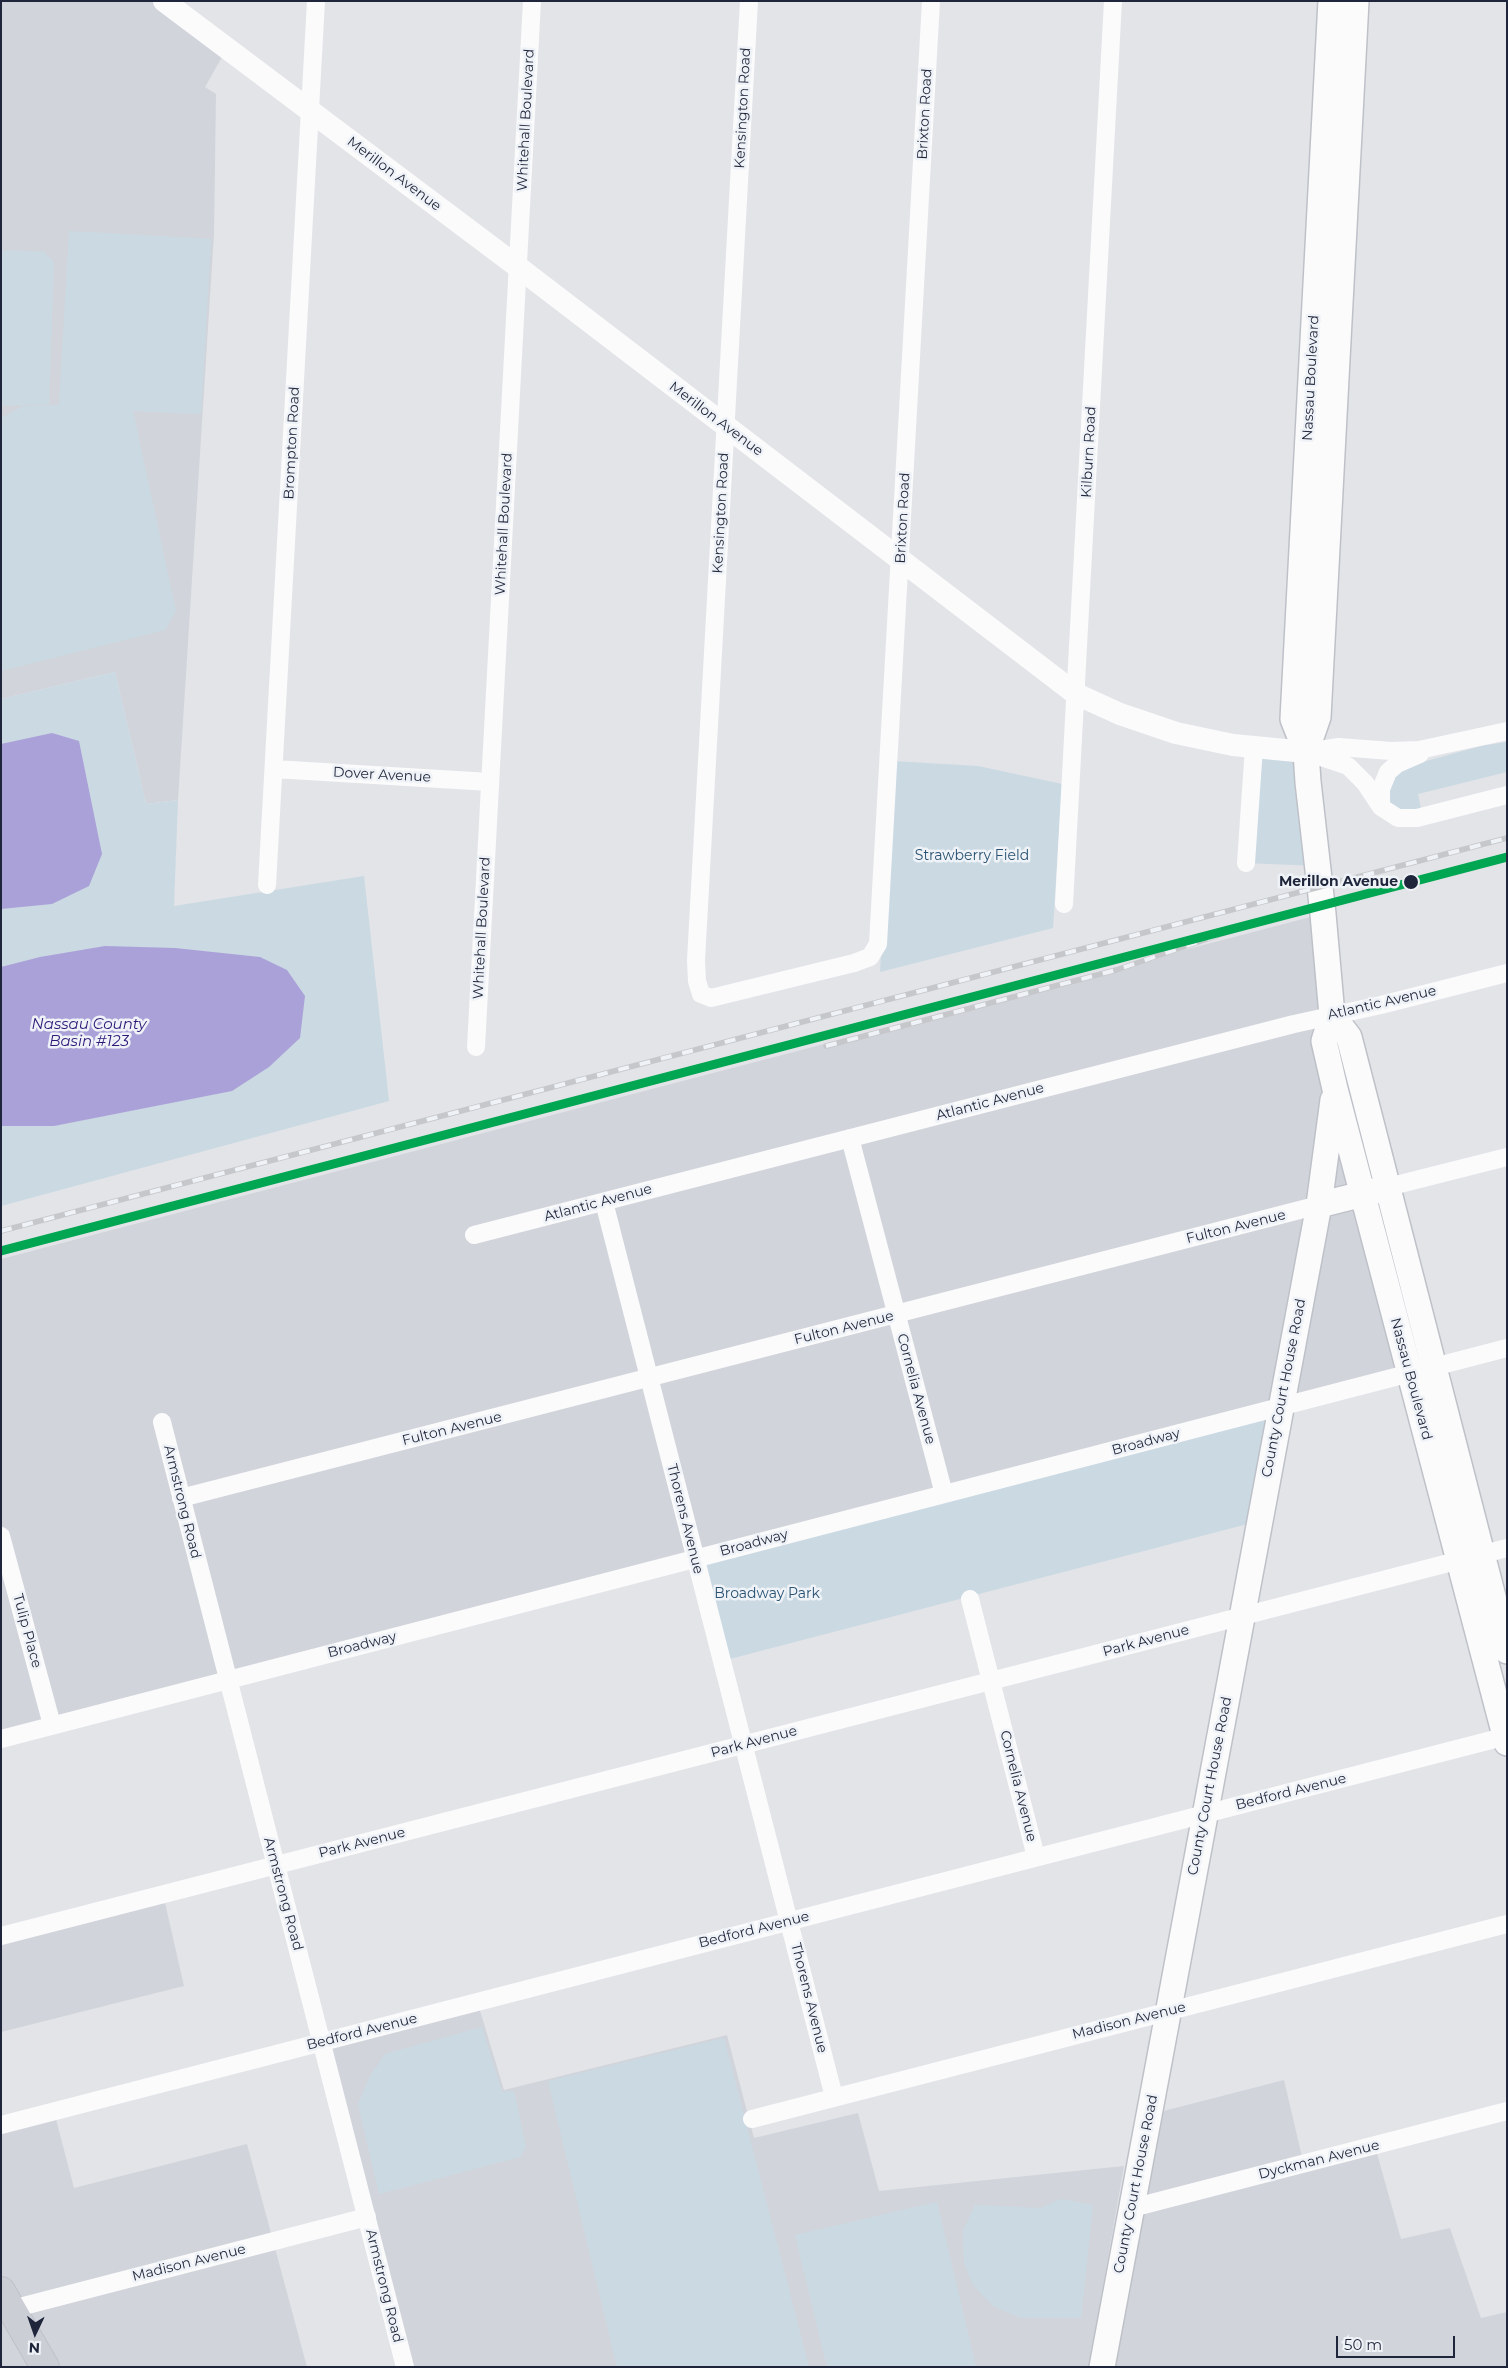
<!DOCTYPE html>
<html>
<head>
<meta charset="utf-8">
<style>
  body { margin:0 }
  #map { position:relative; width:1508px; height:2368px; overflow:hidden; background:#e2e4e8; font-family:Montserrat,sans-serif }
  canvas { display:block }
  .frame { position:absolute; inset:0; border:2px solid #1f253b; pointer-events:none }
  .north { position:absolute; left:10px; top:2308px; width:50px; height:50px; -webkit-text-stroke:4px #eff3f7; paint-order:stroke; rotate:183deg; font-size:14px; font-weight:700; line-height:20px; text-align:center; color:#1f253b }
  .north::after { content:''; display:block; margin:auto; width:18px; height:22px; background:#1f253b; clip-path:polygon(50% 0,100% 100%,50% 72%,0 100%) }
  .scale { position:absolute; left:1336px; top:2336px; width:119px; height:22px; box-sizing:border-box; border:2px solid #1f253b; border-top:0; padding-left:6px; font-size:15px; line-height:18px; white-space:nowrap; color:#1f253b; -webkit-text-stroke:4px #eff3f7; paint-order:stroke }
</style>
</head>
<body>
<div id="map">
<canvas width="1508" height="2368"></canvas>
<div class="frame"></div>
<div class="north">N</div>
<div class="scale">50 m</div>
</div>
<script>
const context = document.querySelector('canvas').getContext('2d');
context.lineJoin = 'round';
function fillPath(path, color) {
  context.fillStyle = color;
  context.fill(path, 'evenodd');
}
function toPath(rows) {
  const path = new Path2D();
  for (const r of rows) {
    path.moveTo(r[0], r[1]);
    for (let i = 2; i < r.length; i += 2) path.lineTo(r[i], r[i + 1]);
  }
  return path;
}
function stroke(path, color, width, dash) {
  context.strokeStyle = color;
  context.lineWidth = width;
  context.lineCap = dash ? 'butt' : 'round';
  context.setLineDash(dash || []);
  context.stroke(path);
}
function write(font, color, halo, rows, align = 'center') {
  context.font = font + ' Montserrat,sans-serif';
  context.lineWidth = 5;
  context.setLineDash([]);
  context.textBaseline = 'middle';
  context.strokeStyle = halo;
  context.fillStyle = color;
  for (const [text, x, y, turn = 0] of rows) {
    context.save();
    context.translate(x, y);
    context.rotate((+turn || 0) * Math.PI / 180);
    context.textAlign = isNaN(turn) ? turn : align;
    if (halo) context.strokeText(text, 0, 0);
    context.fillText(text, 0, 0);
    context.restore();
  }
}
fillPath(toPath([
  [1,1,162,1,226,50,205,87,216,94,214,234,178,800,146,804,115,672,1,699],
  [1322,914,1327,973,1410,1373,1,1739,1,1259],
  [163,1894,184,1986,1,2032,1,1936],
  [478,2004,504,2090,727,2035,754,2138,858,2113,879,2191,1124,2166,1089,2367,406,2367,325,2043],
  [1284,2080,1303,2161,1374,2143,1401,2239,1450,2228,1481,2318,1507,2312,1507,2367,1102,2367,1152,2114],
  [52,2104,74,2188,247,2144,307,2367,1,2367,1,2110,3,2117]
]), '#d1d5db');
fillPath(toPath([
  [69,231,211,239,201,414,133,411,176,611,165,630,1,671,1,418,23,406,59,405],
  [1,250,44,252,54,262,49,404,1,406],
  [115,672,146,804,178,800,174,906,364,876,389,1101,1,1206,1,699],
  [1507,742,1507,772,1418,794,1421,809,1399,810,1389,802,1386,791,1401,768,1481,746],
  [1254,747,1306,752,1318,866,1246,863],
  [892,761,978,766,1062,784,1053,928,880,972],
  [1279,1407,1259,1521,722,1661,695,1558],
  [482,2027,502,2092,514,2091,526,2147,520,2157,379,2194,358,2104,370,2076,385,2054],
  [724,2038,809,2367,617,2367,548,2081],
  [1061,2199,1093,2205,1081,2318,1021,2318,993,2306,973,2285,964,2263,963,2231,975,2205,1041,2208],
  [937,2202,976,2367,827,2367,795,2235]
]), '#cad9e2');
fillPath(toPath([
  [52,733,79,741,102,854,89,886,52,904,1,909,1,744],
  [105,946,175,948,260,957,287,970,305,996,300,1038,269,1067,232,1091,54,1126,1,1126,1,967,40,957]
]), '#aba1d9');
const secondary = toPath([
  [1356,1,1318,717,1306,752,1308,782,1323,914,1332,1015,1324,1041,1335,1089,1507,1743],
  [1306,752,1293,719,1331,1],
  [1332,1015,1349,1037,1507,1651],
  [1319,1205,1379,1190],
  [1102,2367,1319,1205,1333,1100]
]);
const primary = toPath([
  [1,2291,45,2367]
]);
stroke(secondary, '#bec1c8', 28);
stroke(primary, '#bfc2c8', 30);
stroke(toPath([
  [749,1,696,960,697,981,701,994,711,998,854,963,870,957,878,944,931,1],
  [1313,751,1339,747,1391,751,1419,750,1507,731],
  [1306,752,1348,766,1365,783,1381,807,1398,818,1417,818,1507,795],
  [274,769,490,782],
  [1381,807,1381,789,1388,772,1397,764,1420,754],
  [1246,863,1254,747],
  [267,885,316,1],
  [1064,904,1113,1],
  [476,1047,532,1],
  [850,1138,944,1494],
  [1388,1187,1507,1157],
  [604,1202,834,2097],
  [474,1235,1294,1024,1381,1005,1507,973],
  [162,1422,405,2367],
  [181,1498,1319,1205],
  [1,1536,52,1725],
  [970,1599,1036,1857],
  [1,1739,1507,1348],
  [1,1936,1507,1548],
  [752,2119,1507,1924],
  [1,2125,1507,1736],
  [1132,2208,1507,2111],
  [12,2309,367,2217]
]), '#fbfbfc', 18);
stroke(toPath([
  [164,1,518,267,1076,694,1120,714,1176,733,1233,745,1306,752]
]), '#fbfbfc', 22);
stroke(secondary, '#fbfbfc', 25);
stroke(primary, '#ccced5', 28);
const rail = toPath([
  [826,1046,1116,970,1260,921],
  [1,1231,1507,838]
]);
stroke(rail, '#c6c7ca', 5.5);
stroke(rail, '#eff3f7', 4, [11]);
stroke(toPath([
  [1,1251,1507,857]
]), '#00a651', 9);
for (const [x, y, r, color] of [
  [1411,882,8,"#1f253b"]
]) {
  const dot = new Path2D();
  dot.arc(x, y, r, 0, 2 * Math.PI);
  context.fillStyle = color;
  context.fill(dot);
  stroke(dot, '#eff3f7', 2);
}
write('14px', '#1f253b', '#eff3f7', [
  ["Kensington Road",743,108,-87],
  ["Brixton Road",925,114,-87],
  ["Whitehall Boulevard",526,120,-87],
  ["Merillon Avenue",394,174,37],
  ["Nassau Boulevard",1311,378,-87],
  ["Merillon Avenue",716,419,37],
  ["Brompton Road",292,443,-87],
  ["Kilburn Road",1089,452,-87],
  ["Kensington Road",721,513,-87],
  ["Brixton Road",903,518,-87],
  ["Whitehall Boulevard",504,524,-87],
  ["Dover Avenue",382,775,3],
  ["Whitehall Boulevard",482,928,-87],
  ["Atlantic Avenue",1382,1003,-13],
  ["Atlantic Avenue",990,1102,-15],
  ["Atlantic Avenue",598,1203,-15],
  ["Fulton Avenue",1236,1227,-14],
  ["Fulton Avenue",844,1328,-14],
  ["Nassau Boulevard",1411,1379,75],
  ["County Court House Road",1284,1388,-79],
  ["Cornelia Avenue",916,1389,75],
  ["Fulton Avenue",452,1429,-14],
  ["Broadway",1146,1442,-15],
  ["Armstrong Road",182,1502,76],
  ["Thorens Avenue",685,1519,76],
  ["Broadway",754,1543,-15],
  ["Tulip Place",27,1631,75],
  ["Park Avenue",1146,1641,-15],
  ["Broadway",362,1645,-14],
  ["Park Avenue",754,1742,-15],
  ["Cornelia Avenue",1018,1786,76],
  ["County Court House Road",1210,1786,-79],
  ["Bedford Avenue",1291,1792,-14],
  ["Park Avenue",362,1843,-14],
  ["Armstrong Road",283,1894,75],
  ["Bedford Avenue",754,1930,-14],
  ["Thorens Avenue",809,1998,76],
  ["Madison Avenue",1129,2021,-14],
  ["Bedford Avenue",362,2032,-14],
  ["Dyckman Avenue",1319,2160,-14],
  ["County Court House Road",1136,2184,-79],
  ["Madison Avenue",189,2263,-14],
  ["Armstrong Road",384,2286,76]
]);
write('14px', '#295273', '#eff3f7', [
  ["Strawberry Field",972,856],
  ["Broadway Park",767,1594]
]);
write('bold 14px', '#1f253b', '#eff3f7', [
  ["Merillon Avenue",1398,882]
], 'right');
write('italic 15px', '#2d1878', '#eff3f7', [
  ["Nassau County",89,1025],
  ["Basin #123",89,1042]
]);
</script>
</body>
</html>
